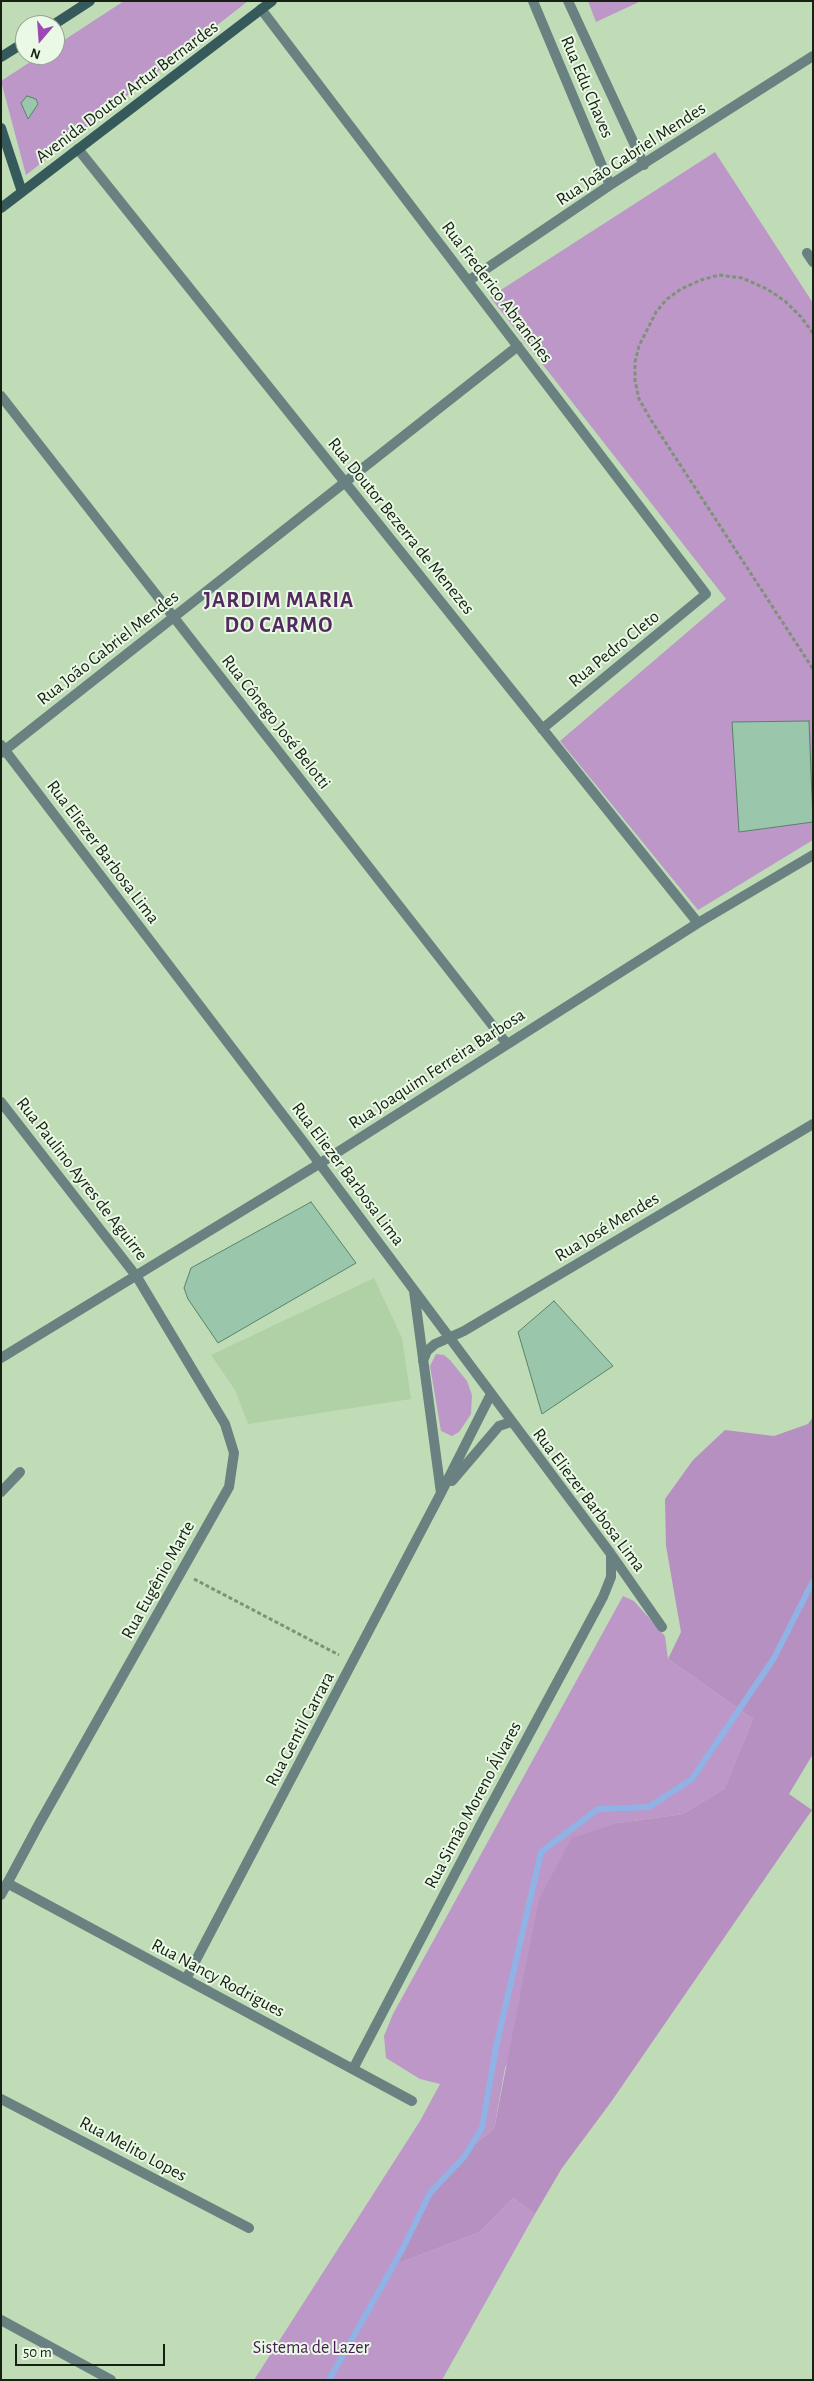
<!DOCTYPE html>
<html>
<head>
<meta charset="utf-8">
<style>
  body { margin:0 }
  #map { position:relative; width:814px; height:2381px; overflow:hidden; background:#bfdcb6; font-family:"Alegreya Sans",sans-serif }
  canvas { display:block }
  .frame { position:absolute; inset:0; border:2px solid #162013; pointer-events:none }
  .north { position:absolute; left:15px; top:15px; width:50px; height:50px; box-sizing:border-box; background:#eaf9e5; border:1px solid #95a291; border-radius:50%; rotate:198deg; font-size:14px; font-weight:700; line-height:20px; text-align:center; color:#162013 }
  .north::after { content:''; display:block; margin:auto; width:18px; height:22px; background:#9e48b6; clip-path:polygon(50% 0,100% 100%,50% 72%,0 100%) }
  .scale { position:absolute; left:15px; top:2344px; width:150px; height:22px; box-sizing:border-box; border:2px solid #162013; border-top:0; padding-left:6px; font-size:15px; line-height:18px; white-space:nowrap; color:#162013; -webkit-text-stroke:4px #eaf9e5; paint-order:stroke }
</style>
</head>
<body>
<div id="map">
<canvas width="814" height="2381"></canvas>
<div class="frame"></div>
<div class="north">N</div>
<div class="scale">50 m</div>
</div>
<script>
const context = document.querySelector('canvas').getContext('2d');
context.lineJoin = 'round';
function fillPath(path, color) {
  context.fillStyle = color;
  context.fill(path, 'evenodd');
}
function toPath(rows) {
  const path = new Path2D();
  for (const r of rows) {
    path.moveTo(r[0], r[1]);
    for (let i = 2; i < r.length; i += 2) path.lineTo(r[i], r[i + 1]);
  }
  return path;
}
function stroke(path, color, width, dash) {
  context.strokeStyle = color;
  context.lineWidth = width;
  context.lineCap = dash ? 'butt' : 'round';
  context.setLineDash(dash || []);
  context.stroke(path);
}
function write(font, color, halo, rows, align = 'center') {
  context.font = font + ' "Alegreya Sans",sans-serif';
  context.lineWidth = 4;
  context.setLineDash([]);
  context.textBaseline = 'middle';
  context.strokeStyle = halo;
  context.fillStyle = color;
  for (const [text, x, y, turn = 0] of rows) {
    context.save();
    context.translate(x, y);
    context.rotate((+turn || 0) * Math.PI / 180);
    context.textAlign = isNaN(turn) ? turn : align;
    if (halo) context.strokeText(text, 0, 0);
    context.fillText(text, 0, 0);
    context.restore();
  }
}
fillPath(toPath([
  [374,1278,402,1338,411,1399,248,1424,235,1390,211,1355]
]), '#b0d1a6');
fillPath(toPath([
  [124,1,248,1,26,175,1,81,41,55,55,55,55,46],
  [588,1,641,1,596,22],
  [715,152,813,303,813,840,698,910,560,741,726,599,490,297],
  [436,1354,444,1355,450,1360,467,1381,472,1395,471,1414,459,1432,452,1436,441,1431,430,1366],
  [623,1596,634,1601,665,1636,668,1659,753,1719,724,1789,683,1814,618,1823,505,2068,494,2129,471,2147,394,2265,480,2232,513,2198,535,2214,442,2380,330,2380,340,2359,329,2380,254,2380,420,2121,440,2084,420,2079,386,2058,384,2036,393,2014]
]), '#bd97c8');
fillPath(toPath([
  [813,1417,813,1754,789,1794,812,1810,611,2102,562,2168,535,2214,513,2198,480,2232,394,2265,430,2193,464,2157,471,2147,494,2129,539,1899,572,1838,618,1823,683,1814,724,1789,753,1719,668,1659,681,1632,666,1546,665,1499,693,1460,725,1430,774,1436,808,1424]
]), '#b690c1');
stroke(toPath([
  [329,2380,402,2250,430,2193,464,2157,482,2128,496,2047,541,1852,598,1809,649,1807,692,1779,774,1658,813,1581]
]), '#91b2e5', 6);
const building = toPath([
  [27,96,36,99,38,104,28,119,21,103,27,96],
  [809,721,813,822,739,832,732,722,809,721],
  [311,1202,356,1263,218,1343,188,1299,184,1288,191,1268,311,1202],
  [554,1301,613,1366,542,1414,518,1332,554,1301]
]);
fillPath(building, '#9ac7ac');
stroke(building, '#58836a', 1);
stroke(toPath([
  [813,333,801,317,785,301,767,289,742,278,719,275,701,280,681,289,667,299,656,312,639,346,635,362,635,381,639,399,651,420,813,669],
  [194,1579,339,1655]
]), '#7d9377', 3, [4, 2.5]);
stroke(toPath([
  [533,1,610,185],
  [568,1,644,165],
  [261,9,706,594,542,729],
  [78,149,698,923],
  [807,253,813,262],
  [468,281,610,185,813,56],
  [1,396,507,1044],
  [1,745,305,1144,611,1554,662,1627],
  [1,753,518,346],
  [1,1102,137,1277,225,1424,234,1453,229,1487,39,1824,1,1895],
  [414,1291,441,1493],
  [1,1358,319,1164,698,923,813,855],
  [423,1361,427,1351,435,1344,464,1331,813,1124],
  [452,1481,499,1426,511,1422],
  [1,1492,20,1472],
  [7,1883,412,2101],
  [186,1979,441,1493,491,1394],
  [353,2069,483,1820,603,1597,611,1577,611,1554],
  [1,2099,249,2228],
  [1,2320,111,2380]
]), '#698181', 10);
stroke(toPath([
  [53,25,90,1],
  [1,57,25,42],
  [1,128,22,192],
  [1,208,272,1]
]), '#365a5b', 10);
write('18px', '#162013', '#eaf9e5', [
  ["Rua Edu Chaves",587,87,67],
  ["Avenida Doutor Artur Bernardes",127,92,-37],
  ["Rua João Gabriel Mendes",631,154,-33],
  ["Rua Frederico Abranches",497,292,53],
  ["Rua Doutor Bezerra de Menezes",401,526,51],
  ["Rua João Gabriel Mendes",108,648,-38],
  ["Rua Pedro Cleto",614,649,-39],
  ["Rua Cônego José Belotti",276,722,52],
  ["Rua Eliezer Barbosa Lima",103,852,53],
  ["Rua Joaquim Ferreira Barbosa",437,1069,-33],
  ["Rua Eliezer Barbosa Lima",348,1174,53],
  ["Rua Paulino Ayres de Aguirre",82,1179,52],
  ["Rua José Mendes",607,1227,-31],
  ["Rua Eliezer Barbosa Lima",589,1500,53],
  ["Rua Eugênio Marte",158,1580,-61],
  ["Rua Gentil Carrara",300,1729,-62],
  ["Rua Simão Moreno Álvares",473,1805,-62],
  ["Rua Nancy Rodrigues",218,1978,28],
  ["Rua Melito Lopes",133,2149,28]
]);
write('18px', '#4a1a57', '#eaf9e5', [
  ["Sistema de Lazer",311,2348]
]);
context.letterSpacing = '1px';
write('bold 22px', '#532a5f', '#eaf9e5', [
  ["JARDIM MARIA",279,600],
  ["DO CARMO",279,625]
]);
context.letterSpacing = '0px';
</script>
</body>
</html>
